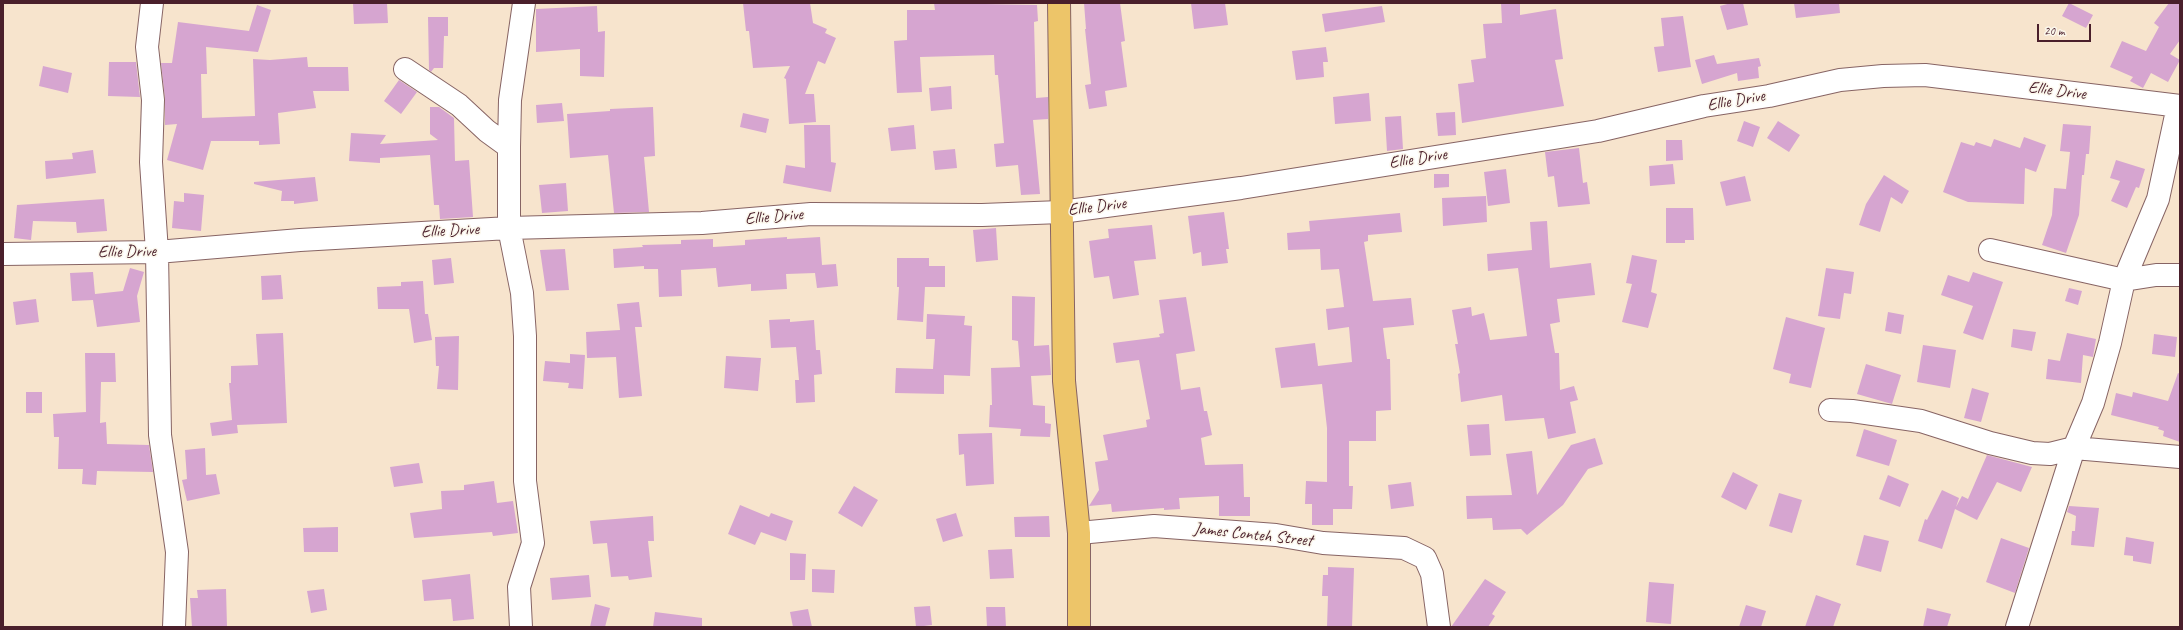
<!DOCTYPE html>
<html>
<head>
<meta charset="utf-8">
<style>
  body { margin:0 }
  #map { position:relative; width:2183px; height:630px; overflow:hidden; background:#f7e4cd; font-family:Caveat,sans-serif }
  canvas { display:block }
  .frame { position:absolute; inset:0; border:4px solid #4a1f2b; pointer-events:none }
  .scale { position:absolute; left:2037px; top:24px; width:54px; height:18px; box-sizing:border-box; border:2px solid #4a1f2b; border-top:0; padding-left:5px; font-size:12px; line-height:14px; white-space:nowrap; color:#4a1f2b; -webkit-text-stroke:3px #fbf7ec; paint-order:stroke }
</style>
</head>
<body>
<div id="map">
<canvas width="2183" height="630"></canvas>
<div class="frame"></div>
<div class="scale">20 m</div>
</div>
<script>
const context = document.querySelector('canvas').getContext('2d');
context.lineJoin = 'round';
function fillPath(path, color) {
  context.fillStyle = color;
  context.fill(path, 'evenodd');
}
function toPath(rows) {
  const path = new Path2D();
  for (const r of rows) {
    path.moveTo(r[0], r[1]);
    for (let i = 2; i < r.length; i += 2) path.lineTo(r[i], r[i + 1]);
  }
  return path;
}
function stroke(path, color, width, dash) {
  context.strokeStyle = color;
  context.lineWidth = width;
  context.lineCap = dash ? 'butt' : 'round';
  context.setLineDash(dash || []);
  context.stroke(path);
}
function write(font, color, halo, rows, align = 'center') {
  context.font = font + ' Caveat,sans-serif';
  context.lineWidth = 3;
  context.setLineDash([]);
  context.textBaseline = 'middle';
  context.strokeStyle = halo;
  context.fillStyle = color;
  for (const [text, x, y, turn = 0] of rows) {
    context.save();
    context.translate(x, y);
    context.rotate((+turn || 0) * Math.PI / 180);
    context.textAlign = isNaN(turn) ? turn : align;
    if (halo) context.strokeText(text, 0, 0);
    context.fillText(text, 0, 0);
    context.restore();
  }
}
fillPath(toPath([
  [353,3,387,3,388,23,354,24],
  [743,3,810,3,813,23,827,29,825,33,836,38,825,64,818,61,805,94,814,94,816,122,789,124,786,79,784,78,790,66,753,68,749,31,746,31],
  [934,3,1037,5,1038,21,1034,22,1036,98,1048,97,1048,119,1033,120,1040,194,1021,195,1018,165,996,167,994,144,1004,143,998,75,995,75,994,55,920,57,922,92,897,93,894,41,907,40,907,10,935,10],
  [1084,3,1120,3,1125,41,1121,42,1127,87,1105,91,1107,106,1089,109,1085,85,1091,84,1085,29,1086,29],
  [1191,3,1225,3,1228,25,1194,29],
  [1501,3,1520,3,1520,15,1556,9,1563,59,1555,60,1564,106,1462,123,1458,84,1474,82,1471,60,1486,58,1483,24,1502,23],
  [1731,3,1743,3,1748,25,1727,30,1720,6],
  [1794,3,1839,3,1840,13,1796,18],
  [2069,3,2093,15,2086,28,2062,16],
  [2169,3,2180,3,2180,40,2170,54,2180,60,2168,82,2151,73,2143,88,2130,81,2133,77,2110,67,2122,41,2146,51,2159,27,2154,23],
  [257,5,271,10,258,52,206,47,207,74,201,74,202,118,255,116,253,59,270,60,307,57,308,67,348,67,349,91,313,91,316,108,278,113,280,144,259,145,259,141,211,141,203,170,167,160,177,124,165,125,165,99,161,63,172,63,178,22,249,31],
  [597,6,598,32,605,31,604,77,580,76,580,49,536,52,536,9],
  [1382,6,1385,22,1325,32,1322,14],
  [1683,16,1691,67,1658,72,1654,47,1664,46,1661,18],
  [428,17,448,17,448,36,444,36,443,68,434,68,431,72,429,70],
  [1326,47,1328,62,1323,62,1324,77,1296,80,1292,51],
  [1714,55,1717,64,1759,58,1761,66,1758,67,1759,78,1738,81,1737,73,1702,84,1695,60],
  [109,62,136,62,140,97,108,96],
  [43,66,72,73,68,93,39,86],
  [399,80,417,92,401,114,384,101],
  [951,86,952,109,931,111,929,88],
  [1369,93,1371,121,1335,124,1333,97],
  [562,103,564,121,537,123,536,105],
  [430,107,439,107,454,118,455,161,469,160,473,217,440,219,439,205,434,205,430,155,380,158,380,163,349,161,351,133,386,135,380,144,438,140,430,134],
  [653,107,655,156,644,157,649,212,614,213,608,155,570,158,567,114,610,111,610,109],
  [1455,112,1456,135,1438,136,1436,113],
  [743,113,769,119,766,133,740,127],
  [1401,116,1403,149,1387,151,1385,117],
  [1744,121,1760,127,1753,147,1737,141],
  [1778,121,1800,135,1789,152,1767,138],
  [2063,124,2091,126,2089,154,2086,154,2084,175,2082,175,2079,215,2066,253,2042,245,2052,215,2054,188,2066,189,2070,152,2060,151],
  [804,125,830,125,831,162,836,163,831,192,783,183,786,165,805,168],
  [914,125,916,149,891,151,888,128],
  [2024,137,2046,145,2036,172,2025,168,2024,204,1968,202,1943,192,1961,142,1974,146,1976,142,1991,147,1994,139,2020,148],
  [1666,140,1682,140,1683,160,1666,161],
  [1579,148,1583,183,1587,182,1590,204,1558,207,1554,176,1548,177,1545,152],
  [955,149,957,168,935,170,933,151],
  [93,150,96,173,46,179,45,161,73,159,72,153],
  [2116,160,2145,169,2139,188,2136,187,2127,208,2111,201,2120,181,2110,178],
  [1673,164,1675,184,1650,186,1649,166],
  [1506,169,1510,203,1488,206,1484,172],
  [1434,174,1449,174,1449,187,1434,188],
  [1884,175,1909,191,1902,204,1891,197,1880,232,1859,225,1866,204],
  [1745,176,1751,201,1726,206,1720,182],
  [315,177,318,201,294,204,294,201,281,201,282,191,254,184,254,182],
  [566,183,568,211,542,213,539,185],
  [184,193,204,195,201,231,172,228,174,201,184,202],
  [1486,196,1487,222,1443,226,1442,198],
  [104,199,107,231,77,233,76,222,33,221,31,240,14,238,17,205],
  [1666,208,1693,208,1694,240,1685,240,1685,243,1666,243],
  [1224,212,1229,249,1226,249,1228,263,1202,266,1201,252,1193,254,1188,216],
  [1400,213,1402,232,1368,235,1368,241,1364,242,1373,301,1411,298,1414,325,1383,328,1387,359,1390,359,1391,410,1376,411,1376,441,1349,441,1349,486,1353,486,1352,509,1333,509,1333,525,1312,525,1312,504,1305,504,1306,481,1327,482,1327,428,1322,384,1281,388,1275,348,1315,343,1318,366,1352,362,1349,327,1328,330,1326,309,1344,307,1339,269,1321,270,1320,249,1288,250,1287,233,1310,231,1309,221],
  [1547,221,1550,268,1591,263,1595,295,1557,299,1560,322,1550,324,1555,353,1559,353,1560,390,1574,386,1578,400,1570,402,1576,433,1548,439,1544,418,1505,421,1502,395,1461,402,1458,374,1460,373,1455,344,1458,344,1452,310,1471,307,1472,316,1484,313,1490,340,1527,336,1518,268,1488,271,1487,254,1532,250,1530,222],
  [1152,225,1156,259,1134,261,1139,295,1113,299,1109,276,1094,278,1089,241,1109,238,1108,229],
  [996,228,998,260,976,262,973,230],
  [787,237,787,239,820,237,822,265,836,264,838,286,817,288,815,273,786,274,787,289,751,291,751,284,718,287,716,268,681,270,682,296,659,297,658,269,644,269,644,266,614,268,613,249,643,247,642,245,681,244,681,240,713,239,713,247,745,245,745,240],
  [565,249,569,290,546,291,540,250],
  [1632,255,1657,260,1651,292,1657,294,1648,328,1622,322,1632,284,1626,283],
  [451,258,454,283,434,285,432,260],
  [897,258,929,258,929,266,945,266,945,287,925,287,923,322,897,320,899,287,897,287],
  [130,268,144,272,137,296,140,322,97,327,93,300,72,301,70,273,93,272,95,294,123,291],
  [1826,268,1854,272,1851,294,1844,293,1840,319,1818,316],
  [1973,272,2003,282,1983,340,1963,333,1973,306,1941,295,1948,275,1969,282],
  [281,275,283,299,262,300,261,276],
  [423,281,425,314,428,314,432,340,414,343,409,309,378,309,377,287,401,286,401,282],
  [2069,288,2082,291,2078,305,2065,301],
  [1012,296,1035,297,1034,346,1049,345,1051,375,1031,376,1033,405,1045,406,1045,423,1051,424,1050,437,1020,436,1021,429,989,427,990,405,992,405,991,368,1020,367,1018,341,1012,340],
  [1186,297,1195,351,1176,354,1181,390,1200,387,1204,411,1207,411,1212,435,1201,438,1205,465,1243,464,1244,497,1250,497,1250,516,1219,516,1219,496,1179,498,1180,509,1164,510,1164,508,1112,512,1111,504,1089,506,1099,490,1095,462,1108,460,1103,435,1147,427,1146,420,1150,419,1139,360,1116,363,1113,343,1160,337,1159,334,1164,333,1159,300],
  [36,299,39,322,16,325,13,302],
  [639,302,642,327,635,327,642,396,619,398,616,357,587,358,586,332,620,330,617,304],
  [1888,312,1904,315,1901,334,1885,331],
  [927,314,965,316,964,325,972,326,970,376,944,375,944,394,895,393,896,368,933,369,935,339,926,339],
  [1786,317,1825,328,1811,388,1789,383,1791,374,1773,369],
  [790,319,790,322,814,320,816,350,820,350,822,374,814,375,815,402,796,403,795,380,799,380,796,347,771,348,769,320],
  [2013,329,2036,332,2032,351,2011,347],
  [283,333,287,423,237,425,238,433,212,436,210,423,232,420,229,383,231,383,231,366,258,365,256,334],
  [2067,333,2096,339,2093,357,2083,355,2081,383,2046,379,2048,359,2060,361],
  [2154,334,2177,337,2175,357,2152,354],
  [459,336,458,390,437,389,439,366,436,366,435,337],
  [1923,345,1956,350,1950,388,1917,382],
  [85,353,115,353,116,382,101,382,100,423,106,422,107,444,149,445,153,472,97,471,96,485,82,484,83,469,58,469,59,437,54,437,53,414,86,412],
  [570,354,585,355,583,389,568,388,569,383,543,381,545,361,570,363],
  [726,356,761,358,758,391,724,388],
  [1866,364,1901,375,1892,404,1857,394],
  [2178,373,2180,374,2180,442,2163,436,2164,431,2158,429,2159,427,2111,415,2116,393,2132,397,2133,392,2168,401],
  [1972,388,1989,393,1981,422,1964,418],
  [26,392,42,392,42,413,26,413],
  [1489,424,1491,455,1470,456,1467,425],
  [1864,429,1897,440,1889,466,1856,456],
  [992,433,994,484,966,486,964,454,959,455,958,434],
  [1595,438,1603,464,1588,469,1563,505,1527,535,1521,529,1493,530,1492,518,1467,519,1466,496,1512,495,1506,454,1532,451,1537,495,1571,445],
  [205,448,206,475,216,474,220,494,187,501,182,480,187,479,185,450],
  [1987,455,2032,467,2021,492,1997,482,1977,520,1955,509,1942,549,1918,541,1925,519,1927,520,1942,490,1959,498,1956,507,1962,496,1968,499],
  [419,463,423,483,394,487,390,467],
  [1733,472,1758,485,1746,510,1721,497],
  [1888,475,1909,484,1900,507,1879,499],
  [494,481,497,503,513,501,518,533,493,536,492,532,414,538,410,513,442,509,441,491,464,490,464,485],
  [1411,482,1414,506,1391,509,1388,485],
  [854,486,878,500,862,527,838,513],
  [1779,493,1802,500,1792,533,1769,526],
  [740,505,769,517,771,513,793,521,786,541,761,532,755,545,728,534],
  [2069,506,2099,508,2094,547,2071,545,2072,531,2075,531,2076,516,2067,512],
  [956,513,963,536,943,542,936,519],
  [653,516,654,541,648,541,652,577,629,580,628,576,611,577,607,543,593,544,590,521],
  [1049,516,1050,537,1015,537,1014,517],
  [338,527,338,552,304,552,303,528],
  [1864,535,1889,541,1881,572,1856,565],
  [2126,537,2154,542,2151,564,2133,561,2133,556,2124,555],
  [2001,538,2029,548,2015,593,1986,582],
  [1012,549,1014,578,990,579,988,550],
  [790,553,806,554,805,580,790,580],
  [1328,567,1354,568,1352,627,1327,627,1328,596,1322,596,1323,575,1328,575],
  [812,569,835,570,834,593,812,592],
  [470,574,474,619,453,621,451,599,424,601,422,580],
  [589,575,591,597,552,600,550,578],
  [1485,579,1506,592,1492,614,1495,616,1488,627,1451,627],
  [1649,582,1674,584,1671,624,1646,622],
  [226,589,227,627,192,627,190,598,198,598,197,590],
  [324,589,327,610,311,613,307,591],
  [1816,595,1841,604,1833,627,1805,627],
  [595,604,610,608,605,627,590,627],
  [1746,605,1766,611,1761,627,1739,627],
  [930,606,932,625,916,627,914,607],
  [986,607,1005,607,1006,627,987,627],
  [1927,608,1951,614,1947,627,1923,627],
  [808,609,812,627,793,627,790,612],
  [655,612,702,618,702,627,653,627]
]), '#d6a5d0');
const minor = toPath([
  [152,3,147,47,153,100,151,162,157,252,160,435,177,552,174,627],
  [405,69,459,105,487,131,509,147,509,228,522,293,525,336,525,481,533,543,519,587,521,627],
  [509,147,510,100,524,3],
  [1990,250,2124,280,2156,275,2180,275],
  [3,254,157,252,300,240,509,228,702,223,811,214,982,215,1061,212,1241,188,1598,131,1704,106,1769,96,1840,80,1883,76,1925,75,2180,106],
  [1830,410,1852,411,1921,421,1990,443,2032,453,2050,454,2074,448,2180,457],
  [1079,533,1154,526,1276,535,1323,543,1404,548,1425,558,1432,574,1439,627],
  [2017,627,2074,448,2093,403,2110,343,2124,280,2158,199,2178,106]
]);
const major = toPath([
  [1059,3,1064,381,1079,533,1079,627]
]);
stroke(minor, '#876464', 24);
stroke(major, '#876464', 24);
stroke(minor, '#fff', 22);
stroke(major, '#edc569', 22);
write('17px', '#4a1f2b', '#fbf7ec', [
  ["Ellie Drive",2057,91,7],
  ["Ellie Drive",1736,101,-10],
  ["Ellie Drive",1418,159,-9],
  ["Ellie Drive",1097,207,-7],
  ["Ellie Drive",774,217,-5],
  ["Ellie Drive",450,231,-3],
  ["Ellie Drive",127,252,-1],
  ["James Conteh Street",1253,535,6]
]);
</script>
</body>
</html>
